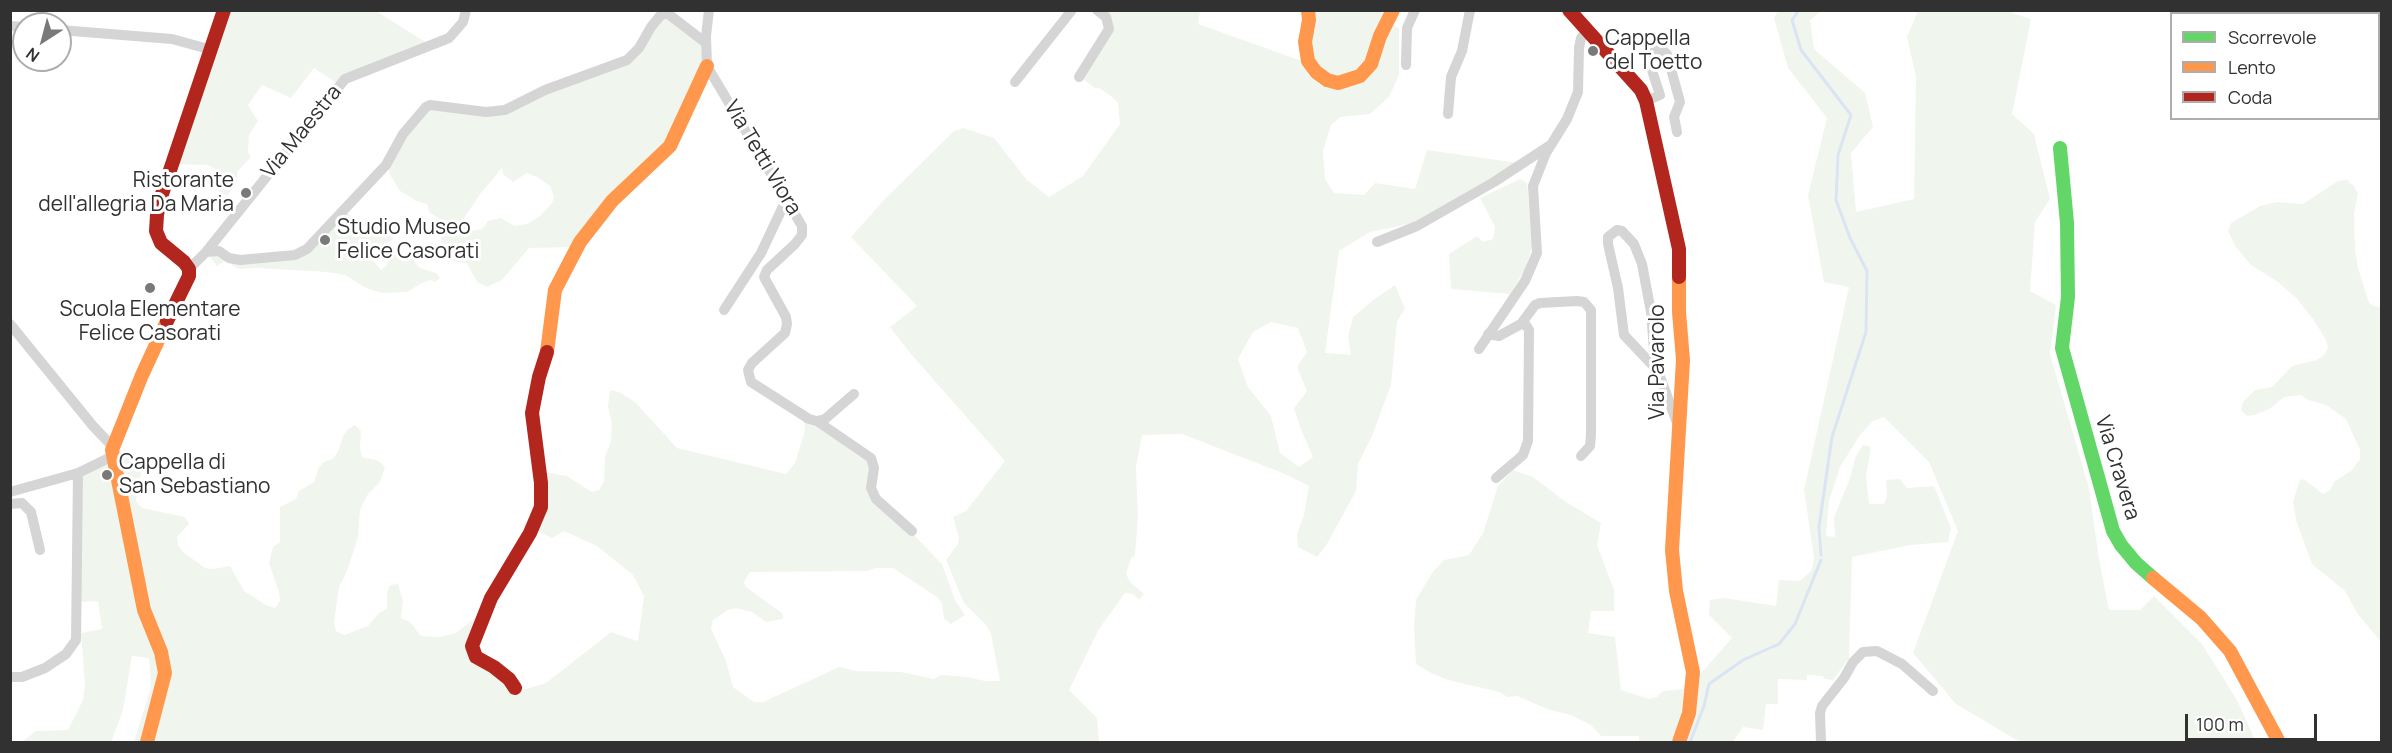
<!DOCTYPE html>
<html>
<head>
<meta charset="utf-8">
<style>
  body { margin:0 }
  #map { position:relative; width:2392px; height:753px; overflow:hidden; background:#fff; font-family:Manrope,sans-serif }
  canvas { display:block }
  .frame { position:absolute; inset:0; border:12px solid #313131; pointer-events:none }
  .legend { position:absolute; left:2170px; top:12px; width:210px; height:108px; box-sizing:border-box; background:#fff; border:2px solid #adadad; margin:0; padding:8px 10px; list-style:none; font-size:18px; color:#313131 }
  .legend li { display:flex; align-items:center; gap:12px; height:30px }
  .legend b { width:30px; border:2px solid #adadad }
  .north { position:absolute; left:12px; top:12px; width:60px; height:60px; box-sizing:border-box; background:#fff; border:2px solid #adadad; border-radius:50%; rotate:216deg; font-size:16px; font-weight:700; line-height:24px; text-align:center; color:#313131 }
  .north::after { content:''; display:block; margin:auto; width:21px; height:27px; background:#797979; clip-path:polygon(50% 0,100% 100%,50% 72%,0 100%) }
  .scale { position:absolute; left:2185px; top:714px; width:132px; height:27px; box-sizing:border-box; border:3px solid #313131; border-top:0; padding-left:8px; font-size:18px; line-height:21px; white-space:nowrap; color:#313131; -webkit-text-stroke:4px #fff; paint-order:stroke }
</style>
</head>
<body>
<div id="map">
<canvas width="2392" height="753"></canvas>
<div class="frame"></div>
<ul class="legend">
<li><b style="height:8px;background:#63d668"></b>Scorrevole</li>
<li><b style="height:8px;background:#ff974d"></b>Lento</li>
<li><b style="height:8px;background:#b3261e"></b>Coda</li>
</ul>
<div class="north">N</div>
<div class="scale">100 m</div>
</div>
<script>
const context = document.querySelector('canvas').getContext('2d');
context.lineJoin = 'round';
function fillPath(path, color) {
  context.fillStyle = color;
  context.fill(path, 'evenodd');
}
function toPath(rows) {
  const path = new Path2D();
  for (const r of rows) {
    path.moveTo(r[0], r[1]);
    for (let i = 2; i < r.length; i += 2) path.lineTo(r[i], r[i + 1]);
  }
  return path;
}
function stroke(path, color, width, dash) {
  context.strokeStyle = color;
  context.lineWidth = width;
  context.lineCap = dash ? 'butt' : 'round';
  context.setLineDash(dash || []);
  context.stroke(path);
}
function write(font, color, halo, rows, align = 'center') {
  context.font = font + ' Manrope,sans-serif';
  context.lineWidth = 6;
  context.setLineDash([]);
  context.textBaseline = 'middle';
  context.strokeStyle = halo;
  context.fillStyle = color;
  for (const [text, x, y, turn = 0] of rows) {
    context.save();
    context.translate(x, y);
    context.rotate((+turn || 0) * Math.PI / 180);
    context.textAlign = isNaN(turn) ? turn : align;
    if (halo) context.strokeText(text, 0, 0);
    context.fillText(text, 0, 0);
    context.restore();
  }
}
fillPath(toPath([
  [226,11,376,11,427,43,338,84,314,68,291,98,262,85,248,105,258,121,249,135,248,152,251,157,237,172,237,183,227,196,213,188,221,172,208,165,175,164],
  [1102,11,1200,11,1198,24,1302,61,1308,75,1321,86,1330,87,1346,87,1391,24,1399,28,1399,75,1389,97,1370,114,1340,117,1331,125,1323,151,1325,179,1334,193,1364,195,1375,183,1415,189,1427,150,1518,163,1423,221,1370,232,1339,251,1325,353,1351,355,1348,337,1353,317,1373,300,1395,285,1405,308,1397,322,1391,385,1372,436,1358,464,1356,491,1327,544,1317,557,1298,547,1297,534,1304,515,1309,486,1285,474,1182,434,1142,435,1136,467,1138,516,1135,555,1131,558,1126,574,1130,582,1144,594,1139,600,1133,594,1125,593,1099,629,1069,690,1097,718,1099,742,154,742,171,673,150,608,119,449,138,457,141,475,136,501,142,508,185,517,189,524,177,537,178,545,183,552,205,568,213,569,230,566,244,591,266,605,275,608,280,601,279,592,269,563,273,547,280,542,280,507,296,499,299,491,314,482,319,467,325,461,333,459,338,452,343,436,348,429,355,425,361,431,360,448,362,457,379,461,385,467,380,482,368,494,360,510,358,537,347,571,339,587,334,622,336,631,344,635,368,626,379,613,387,609,387,592,390,585,398,584,403,601,401,618,410,622,421,636,439,637,456,633,475,618,468,645,522,690,546,683,611,632,638,641,644,596,633,575,597,546,564,531,552,538,535,530,544,472,567,476,592,492,599,490,604,481,605,457,611,441,612,423,608,407,610,390,619,392,635,402,677,448,786,474,795,463,804,434,805,426,803,421,815,423,868,459,871,467,868,488,942,564,955,600,965,615,951,624,944,619,942,603,937,597,893,568,876,568,868,571,750,572,744,582,746,587,783,614,783,619,766,622,752,612,736,608,728,610,713,620,711,629,726,661,733,687,754,702,763,702,839,667,856,671,901,672,934,679,941,675,968,677,985,681,1000,681,991,634,986,625,964,603,946,560,958,544,959,538,953,517,966,511,1005,461,911,354,890,327,917,306,851,237,884,200,954,131,963,128,994,138,1027,180,1049,197,1083,176,1120,124,1118,103,1111,96,1099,88,1095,88,1081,78,1112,30],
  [1271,322,1298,328,1307,352,1297,367,1307,391,1294,408,1300,427,1313,457,1299,467,1280,453,1271,416,1248,387,1238,359,1253,332],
  [1311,11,1389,11,1369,63,1338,81,1311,60],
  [1778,11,1821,11,1810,20,1814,49,1865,93,1873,127,1851,153,1856,212,1914,199,1916,77,1907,37,1918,11,2012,11,2012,13,2031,19,2012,114,2034,134,2050,199,2035,222,2030,291,2056,305,2050,354,2089,488,2099,559,2109,610,2140,610,2154,596,2202,644,2238,702,2256,742,2020,742,1956,704,1913,653,1958,531,1929,462,1884,417,1873,421,1860,435,1840,467,1829,501,1826,536,1835,537,1834,517,1849,481,1856,456,1863,445,1871,447,1866,476,1869,504,1884,504,1887,496,1886,480,1900,479,1907,488,1934,486,1951,528,1948,542,1910,545,1852,557,1849,658,1833,680,1824,679,1823,676,1807,675,1807,680,1778,679,1778,704,1766,704,1763,730,1743,727,1733,742,1686,742,1692,727,1697,678,1732,638,1709,615,1710,600,1724,598,1776,606,1779,580,1800,581,1812,570,1814,558,1804,490,1849,287,1824,282,1808,195,1827,118,1788,68,1774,18],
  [667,14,705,43,706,65,677,132,575,247,529,248,502,280,487,287,477,282,467,263,457,262,447,257,441,247,441,220,429,212,427,204,417,201,400,191,390,175,388,163,427,108,486,113,628,61],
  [502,168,503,174,513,182,527,173,537,177,550,186,554,197,552,203,540,216,527,224,514,226,501,218,488,221,482,229,471,231,462,221,481,193],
  [1520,179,1527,183,1532,247,1526,268,1510,294,1451,289,1449,254,1477,236,1483,242,1493,239,1495,227,1480,198],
  [2347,180,2354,186,2358,194,2354,212,2355,249,2358,268,2369,303,2376,307,2381,306,2381,642,2357,613,2345,591,2312,564,2296,520,2293,502,2300,479,2305,480,2323,494,2330,490,2334,482,2352,470,2360,459,2360,450,2346,419,2326,405,2308,400,2301,395,2284,397,2271,408,2255,415,2247,416,2241,410,2243,402,2255,390,2272,387,2292,366,2317,360,2324,355,2328,348,2326,340,2313,319,2297,299,2278,282,2251,265,2235,246,2228,231,2231,223,2260,206,2277,202,2303,204,2338,181],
  [346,211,351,217,361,220,364,234,371,234,383,217,395,223,396,235,391,241,367,253,381,270,386,266,390,256,401,252,412,259,420,268,436,273,440,278,435,282,431,280,422,283,407,292,382,293,366,288,345,275,327,272,257,268,239,269,225,261,217,266,208,254,219,253,229,259,295,256],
  [111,459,163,673,146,742,134,742,151,687,149,658,132,656,123,710,111,742,11,742,23,741,36,731,68,730,83,700,85,684,81,633,102,629,98,601,78,602,79,475],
  [1513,470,1533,477,1566,502,1601,523,1597,545,1614,590,1614,611,1591,611,1588,633,1615,637,1621,690,1649,699,1657,697,1663,691,1684,689,1681,714,1674,742,1639,742,1639,736,1601,736,1591,725,1571,715,1550,710,1517,696,1507,697,1500,692,1448,680,1433,674,1416,664,1414,627,1416,600,1432,573,1444,560,1469,555,1483,533,1498,486]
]), '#f0f6ed');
stroke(toPath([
  [1799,10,1792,20,1801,50,1851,115,1838,155,1836,200,1850,238,1867,271,1866,332,1832,437,1819,527,1821,555],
  [1690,742,1704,706,1709,684,1743,660,1779,644,1795,624,1821,560]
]), '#dbe4f3', 3);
stroke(toPath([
  [709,10,706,36,707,66,802,226,802,235,795,244,767,270,764,277,786,317,787,324,785,333,752,363,748,370,751,382,809,419,817,421,825,419,854,394],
  [10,26,24,27],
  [60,30,172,39,212,50],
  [1406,65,1407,28,1415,10],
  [1079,77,1109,29,1106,17,1097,10],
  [1015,82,1072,10],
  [1646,101,1660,95,1648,58,1651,51,1661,49,1667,54,1680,102,1674,117,1677,132],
  [1448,114,1451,77,1462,51,1470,10],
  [1377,242,1417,226,1494,182,1549,146],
  [206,252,219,251,229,258,240,260,295,255,307,249,386,165,403,134,426,107,430,105,486,112,505,110,545,90,627,60,639,48,651,27,660,16,667,13,706,43],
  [189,269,206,252,345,79,449,38,463,22,466,10],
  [724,310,761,253,787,198],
  [10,324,93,426,112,446],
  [1521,324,1535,305,1540,303,1577,301,1584,302,1591,310,1591,435,1590,446,1581,456],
  [1488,334,1499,336,1521,324,1526,325,1529,330,1528,441,1523,455,1496,478],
  [1479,349,1525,281,1537,253,1533,186,1546,153,1567,119,1578,92,1579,48,1581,38,1588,30],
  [1658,371,1655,363,1651,312,1642,264,1634,244,1622,231,1617,230,1608,237,1608,244,1618,288,1624,335,1658,371,1677,423],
  [817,421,871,458,874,468,871,488,876,499,912,531],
  [10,492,78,473,113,456],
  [10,504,22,503,31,512,40,550],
  [10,677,22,677,45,668,66,654,76,640,78,473],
  [1821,742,1820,713,1822,706,1844,678,1853,662,1863,652,1877,651,1902,664,1933,691]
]), '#d5d5d5', 10);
stroke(toPath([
  [2060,148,2067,223,2068,297,2062,348,2113,531,2121,545,2136,563,2153,578]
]), '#63d668', 14);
stroke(toPath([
  [1308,10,1309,20,1305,42,1308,61,1316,72,1327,80,1338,83,1360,76,1371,64,1380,36,1393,10],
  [1679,277,1679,312,1683,360,1672,550,1676,591,1693,672,1689,713,1679,742],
  [547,352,555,290,580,242,612,201,670,146,707,66],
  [2153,578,2201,618,2230,651,2279,742],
  [147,742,165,673,161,652,144,610,112,450,142,375,167,321]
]), '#ff974d', 14);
stroke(toPath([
  [1569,10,1641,90,1646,101,1679,249,1679,277],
  [167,321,189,276,189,269,184,262,161,243,156,231,157,215,160,200,224,10],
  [515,688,509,679,494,667,476,657,472,646,491,598,530,533,541,507,541,483,532,413,539,377,547,352]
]), '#b3261e', 14);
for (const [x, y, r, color] of [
  [1593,51,6,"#797979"],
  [246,193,6,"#797979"],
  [325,240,6,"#797979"],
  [150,288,6,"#797979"],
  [107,475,6,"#797979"]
]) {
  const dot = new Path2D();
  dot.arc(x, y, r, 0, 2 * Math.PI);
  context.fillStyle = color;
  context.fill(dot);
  stroke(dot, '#fff', 2);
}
write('21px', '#313131', '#fff', [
  ["Cappella",1605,39],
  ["del Toetto",1605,63],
  ["Ristorante",234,181,"right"],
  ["dell'allegria Da Maria",234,205,"right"],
  ["Studio Museo",337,228],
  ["Felice Casorati",337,252],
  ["Scuola Elementare",150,310,"center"],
  ["Felice Casorati",150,334,"center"],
  ["Cappella di",119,463],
  ["San Sebastiano",119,487]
], 'left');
write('21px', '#313131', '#fff', [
  ["Via Maestra",302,132,-51],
  ["Via Tetti Viora",762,158,59],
  ["Via Pavarolo",1658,362,-90],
  ["Via Cravera",2117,468,73]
]);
</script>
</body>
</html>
